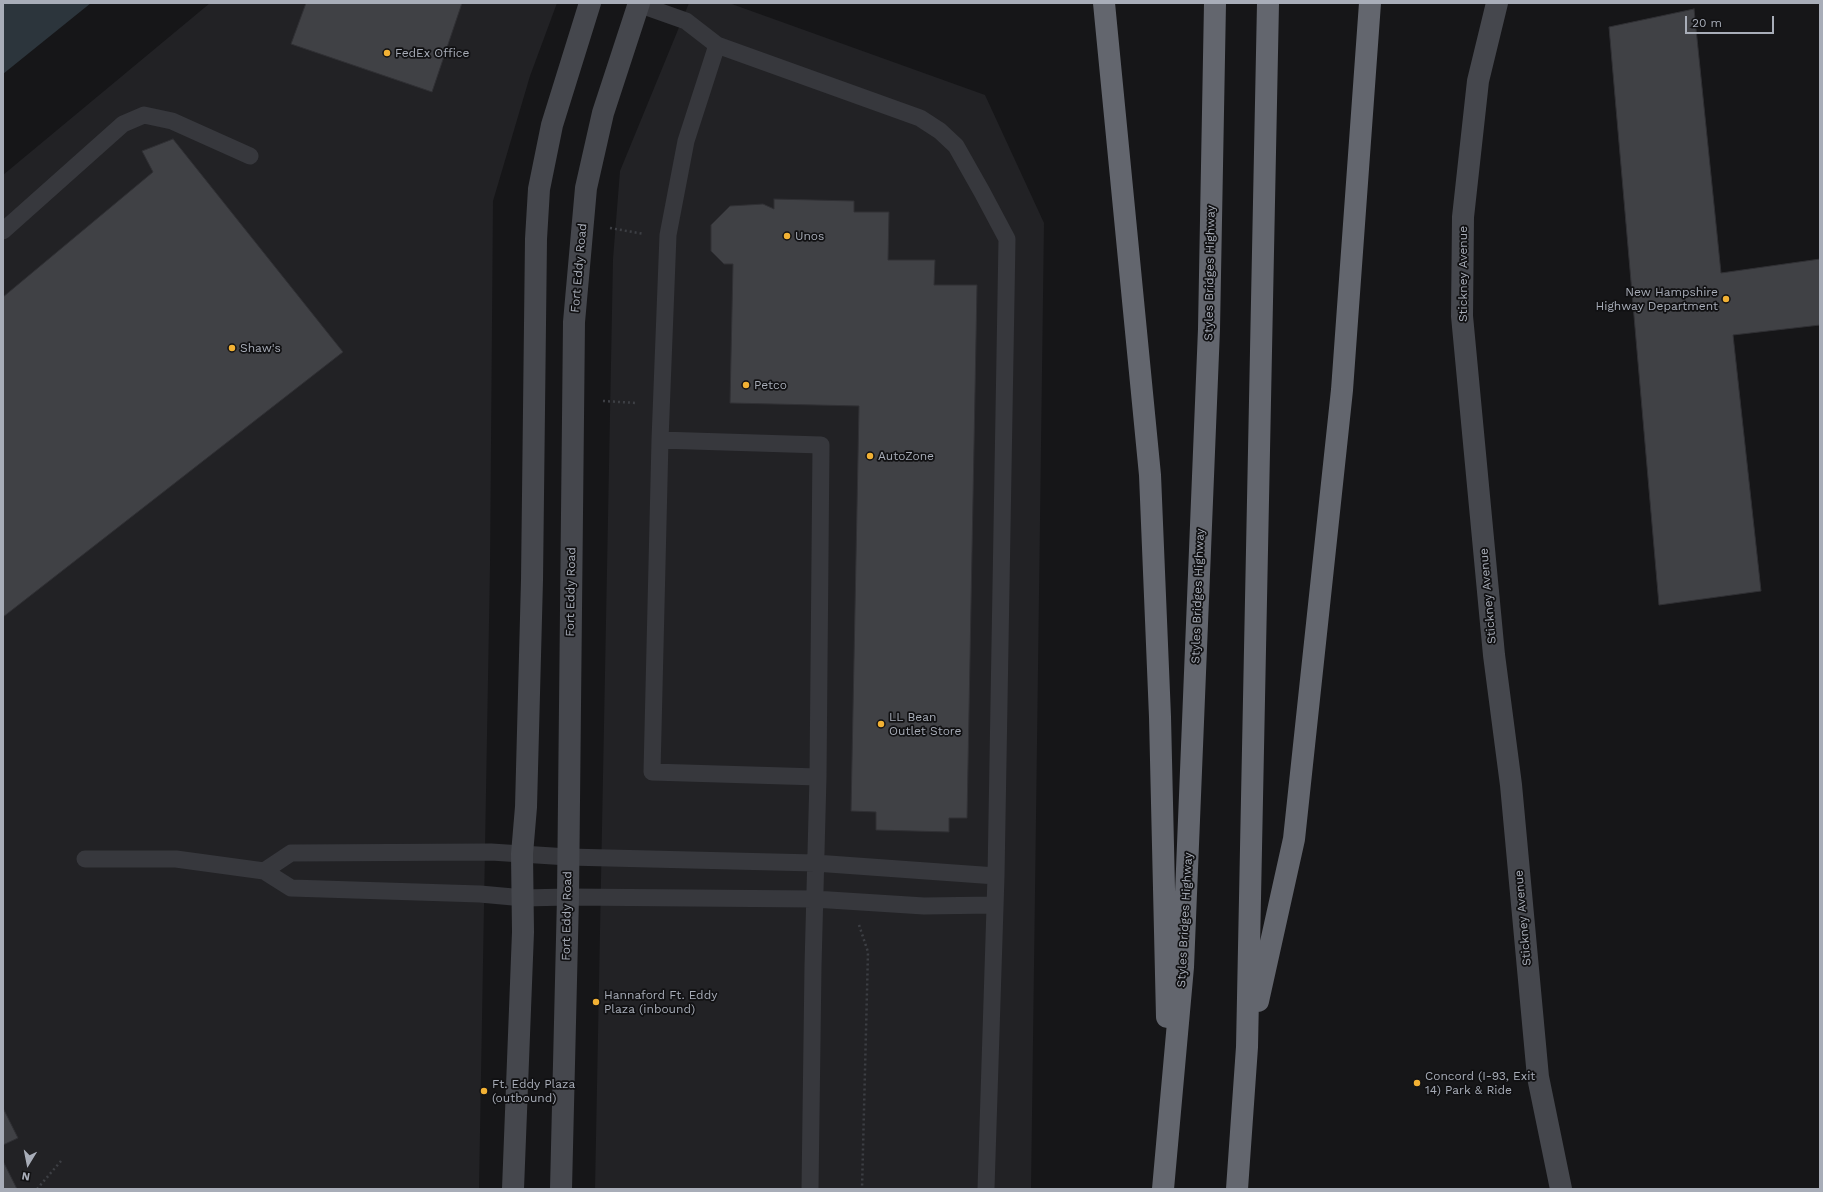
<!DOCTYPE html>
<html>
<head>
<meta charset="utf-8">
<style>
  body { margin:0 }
  #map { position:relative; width:1823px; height:1192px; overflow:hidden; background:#161618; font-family:"Work Sans",sans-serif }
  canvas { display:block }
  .frame { position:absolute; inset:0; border:4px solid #a8adb8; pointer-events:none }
  .north { position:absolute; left:8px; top:1144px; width:40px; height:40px; -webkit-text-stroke:3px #111113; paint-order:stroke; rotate:190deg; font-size:11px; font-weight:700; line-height:16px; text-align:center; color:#a8adb8 }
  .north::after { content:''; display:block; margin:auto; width:14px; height:18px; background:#a8adb8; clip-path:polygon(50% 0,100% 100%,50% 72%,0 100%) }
  .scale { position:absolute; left:1685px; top:16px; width:89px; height:18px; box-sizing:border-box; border:2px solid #a8adb8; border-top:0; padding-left:5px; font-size:12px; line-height:14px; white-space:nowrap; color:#a8adb8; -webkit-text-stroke:3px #111113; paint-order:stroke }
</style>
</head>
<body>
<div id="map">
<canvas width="1823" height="1192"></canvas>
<div class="frame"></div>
<div class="north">N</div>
<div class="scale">20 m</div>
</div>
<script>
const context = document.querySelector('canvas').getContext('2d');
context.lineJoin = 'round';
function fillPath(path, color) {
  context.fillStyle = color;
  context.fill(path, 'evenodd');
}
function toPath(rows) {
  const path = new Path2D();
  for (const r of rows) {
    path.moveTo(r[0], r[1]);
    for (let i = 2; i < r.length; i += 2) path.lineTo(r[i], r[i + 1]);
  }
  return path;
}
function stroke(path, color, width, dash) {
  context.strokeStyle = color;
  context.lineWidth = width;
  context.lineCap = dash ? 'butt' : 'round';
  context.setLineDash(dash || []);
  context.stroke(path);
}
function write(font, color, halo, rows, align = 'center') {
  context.font = font + ' "Work Sans",sans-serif';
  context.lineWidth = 3.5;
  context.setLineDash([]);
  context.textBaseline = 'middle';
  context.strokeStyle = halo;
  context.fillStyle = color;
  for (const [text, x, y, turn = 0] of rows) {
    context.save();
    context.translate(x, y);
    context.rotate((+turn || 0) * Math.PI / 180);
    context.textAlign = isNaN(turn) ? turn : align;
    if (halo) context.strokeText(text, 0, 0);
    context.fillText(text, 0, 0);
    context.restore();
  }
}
fillPath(toPath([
  [210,3,557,3,530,76,493,201,490,566,479,1189,3,1189,3,175],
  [689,3,729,3,985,95,1044,223,1031,1189,595,1189,613,259,620,171]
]), '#222225');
fillPath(toPath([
  [3,3,91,3,3,74]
]), '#2c353c');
const building = toPath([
  [306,3,462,3,432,92,291,44,306,3],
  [1694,9,1721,273,1820,259,1820,325,1733,335,1761,591,1659,605,1609,27,1694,9],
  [173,139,343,352,3,617,3,297,153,172,142,151,173,139],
  [774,199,854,201,854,212,889,212,888,260,935,260,934,285,977,285,967,818,949,818,949,832,876,830,876,812,851,811,859,406,730,403,733,264,724,264,711,251,711,225,730,206,763,204,774,209,774,199],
  [3,1108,18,1138,3,1145,3,1108],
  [3,1161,17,1189,3,1189,3,1161]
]);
fillPath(building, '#404145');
stroke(building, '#303034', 1);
stroke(toPath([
  [610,228,644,234],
  [603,401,637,403],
  [859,925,868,952,862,1189],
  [37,1189,61,1161]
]), '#3d3f44', 2.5, [2, 3]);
stroke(toPath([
  [638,4,686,21,717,45],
  [3,231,123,124,144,115,172,121,250,156],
  [660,440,821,445,818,777,813,966,810,1189],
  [818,777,652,772,660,440,668,235,686,141,717,45,920,118,940,131,956,146,982,192,1007,239,996,876,986,1189],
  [85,859,176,859,264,871,291,888,480,894,524,898,568,897,814,899,924,906,994,905],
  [264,871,291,853,491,852,568,857,815,863,996,876]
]), '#37383d', 17);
stroke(toPath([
  [1497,3,1478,81,1463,217,1462,316,1494,655,1511,785,1538,1077,1561,1189],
  [513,1189,523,932,522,854,526,807,532,580,536,239,539,189,552,125,590,3],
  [561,1189,568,897,574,322,586,188,603,113,639,3]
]), '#45474d', 22);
stroke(toPath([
  [1104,3,1150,475,1160,717,1167,1017],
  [1258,1001,1294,839,1342,390,1370,3],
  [1163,1189,1183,967,1209,329,1215,3],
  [1237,1189,1247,1047,1268,3]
]), '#63666e', 22);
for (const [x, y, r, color] of [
  [387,53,4,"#f2b134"],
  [787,236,4,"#f2b134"],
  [1726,299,4,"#f2b134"],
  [232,348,4,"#f2b134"],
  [746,385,4,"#f2b134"],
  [870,456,4,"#f2b134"],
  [881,724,4,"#f2b134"],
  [596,1002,4,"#f2b134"],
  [1417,1083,4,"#f2b134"],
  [484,1091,4,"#f2b134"]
]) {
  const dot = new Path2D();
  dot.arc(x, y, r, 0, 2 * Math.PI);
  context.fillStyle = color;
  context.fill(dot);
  stroke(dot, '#111113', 1.5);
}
write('12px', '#a8adb8', '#111113', [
  ["FedEx Office",395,53],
  ["Unos",795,236],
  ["New Hampshire",1718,292,"right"],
  ["Highway Department",1718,306,"right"],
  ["Shaw's",240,348],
  ["Petco",754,385],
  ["AutoZone",878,456],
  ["LL Bean",889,717],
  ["Outlet Store",889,731],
  ["Hannaford Ft. Eddy",604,995],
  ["Plaza (inbound)",604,1009],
  ["Concord (I-93, Exit",1425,1076],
  ["14) Park & Ride",1425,1090],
  ["Ft. Eddy Plaza",492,1084],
  ["(outbound)",492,1098]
], 'left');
write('12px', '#a8adb8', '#111113', [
  ["Fort Eddy Road",579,268,-85],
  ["Styles Bridges Highway",1210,273,-89],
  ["Stickney Avenue",1463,274,-90],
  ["Fort Eddy Road",571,592,-89],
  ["Styles Bridges Highway",1198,596,-88],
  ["Stickney Avenue",1488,596,-95],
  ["Fort Eddy Road",567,916,-89],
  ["Stickney Avenue",1523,918,-95],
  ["Styles Bridges Highway",1185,920,-87]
]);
</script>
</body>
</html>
